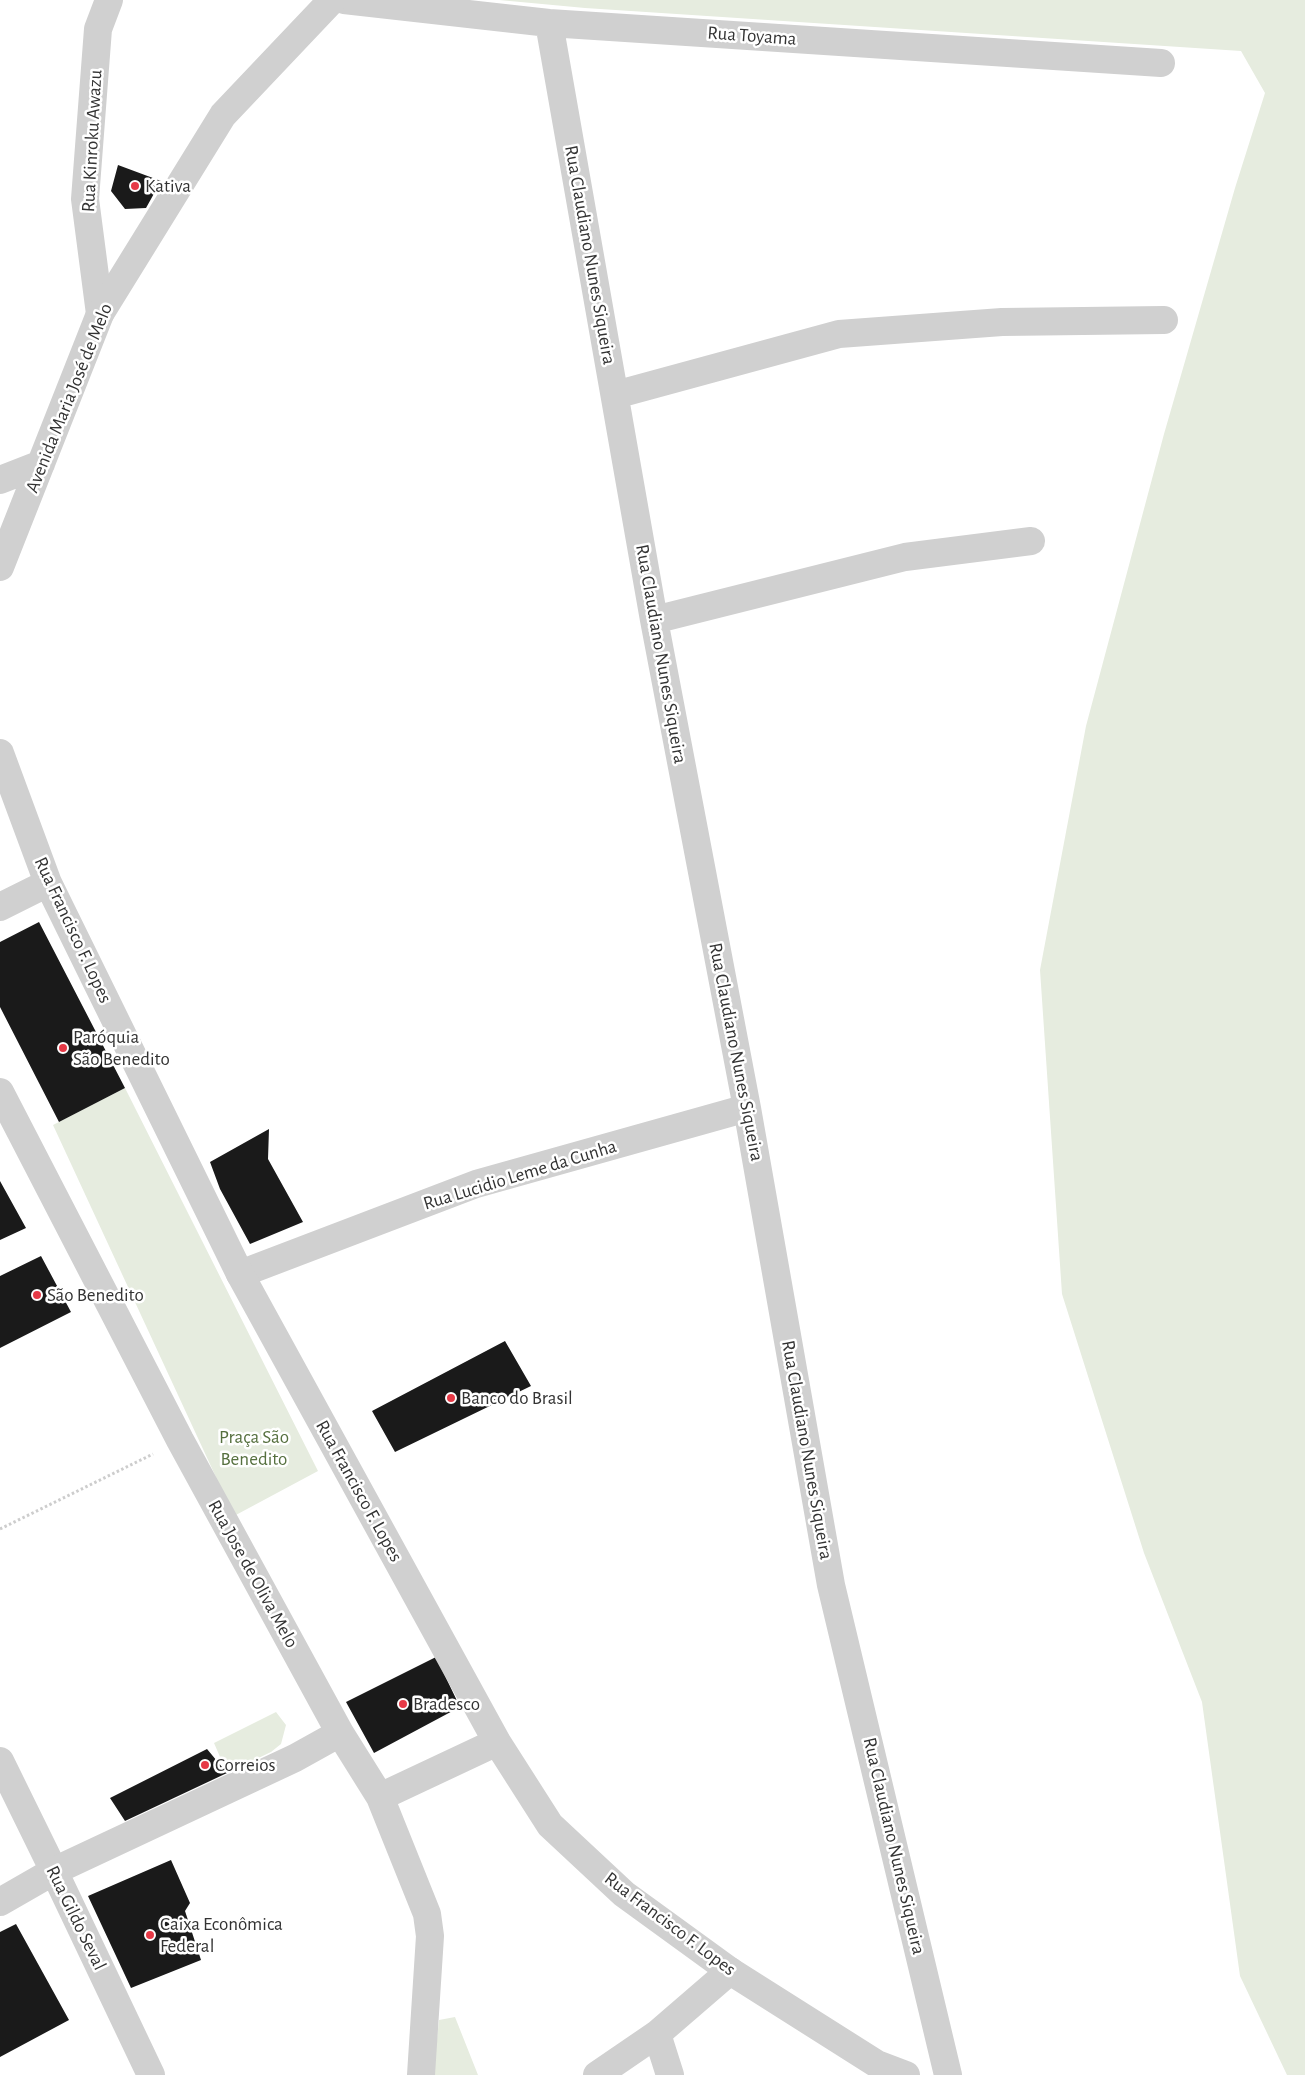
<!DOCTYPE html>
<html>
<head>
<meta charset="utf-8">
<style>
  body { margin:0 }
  canvas { display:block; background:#fff }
</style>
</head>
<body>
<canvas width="1305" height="2075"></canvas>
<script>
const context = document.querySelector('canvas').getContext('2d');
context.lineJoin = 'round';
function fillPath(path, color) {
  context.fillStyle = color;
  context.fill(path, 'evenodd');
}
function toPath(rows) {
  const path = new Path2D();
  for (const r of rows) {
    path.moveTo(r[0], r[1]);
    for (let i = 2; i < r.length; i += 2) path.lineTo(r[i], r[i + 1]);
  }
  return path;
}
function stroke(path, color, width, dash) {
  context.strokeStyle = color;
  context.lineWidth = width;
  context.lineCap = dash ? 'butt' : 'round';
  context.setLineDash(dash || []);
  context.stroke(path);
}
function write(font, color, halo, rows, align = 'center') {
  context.font = font + ' "Alegreya Sans",sans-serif';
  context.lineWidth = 5;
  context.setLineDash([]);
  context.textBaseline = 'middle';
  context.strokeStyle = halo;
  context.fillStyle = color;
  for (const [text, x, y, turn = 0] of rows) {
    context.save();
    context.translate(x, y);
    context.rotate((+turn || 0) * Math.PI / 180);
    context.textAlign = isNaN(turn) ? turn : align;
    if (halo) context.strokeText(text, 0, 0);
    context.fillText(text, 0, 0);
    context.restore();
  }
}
fillPath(toPath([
  [499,0,1305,0,1305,2075,1287,2075,1240,1976,1202,1702,1144,1553,1062,1294,1040,970,1086,726,1164,434,1235,188,1265,93,1241,51,585,8],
  [125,1088,318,1471,234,1516,53,1125],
  [276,1712,286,1725,281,1744,271,1752,227,1773,214,1743],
  [455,2017,478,2075,433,2075,439,2020]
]), '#e6ecdf');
fillPath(toPath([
  [118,165,161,181,146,208,125,209,111,191],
  [39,922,125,1088,59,1122,0,1007,0,942],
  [269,1129,268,1159,303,1222,250,1244,220,1189,210,1162],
  [0,1181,26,1228,0,1240],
  [41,1256,71,1312,0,1348,0,1276],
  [505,1341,531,1386,395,1452,372,1411],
  [436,1657,460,1707,374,1753,346,1702],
  [207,1749,227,1773,125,1821,110,1798],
  [171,1860,190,1903,185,1911,201,1960,131,1988,88,1896],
  [16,1924,69,2020,0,2057,0,1932]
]), '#1a1a1a');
stroke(toPath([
  [0,1529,153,1454]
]), '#cdcdcd', 3, [2.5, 2.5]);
stroke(toPath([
  [344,0,549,23,1161,63],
  [549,23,654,620,747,1108,831,1585,948,2075],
  [100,314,85,199,98,29,109,0],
  [615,395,839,334,1002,322,1164,320],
  [654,620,905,557,1031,541],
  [240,1274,476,1184,747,1108],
  [0,1761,54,1871],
  [657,2034,670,2075],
  [597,2075,657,2034,730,1971]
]), '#d0d0d0', 28);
stroke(toPath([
  [0,480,41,464],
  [0,567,100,314,223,115,332,0],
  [0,753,48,883,240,1274,497,1742,550,1825,624,1894,730,1971,877,2064,906,2075],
  [0,907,48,883],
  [0,1092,180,1440,340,1733,380,1797,427,1914,430,1936,421,2075],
  [380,1797,497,1742],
  [54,1871,151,2075],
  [0,1902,54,1871,295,1758,340,1733]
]), '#d0d0d0', 28);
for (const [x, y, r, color] of [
  [135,186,5,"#e63946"],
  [63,1048,5,"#e63946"],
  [37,1295,5,"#e63946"],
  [451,1398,5,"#e63946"],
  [403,1704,5,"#e63946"],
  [205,1765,5,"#e63946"],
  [150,1935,5,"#e63946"]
]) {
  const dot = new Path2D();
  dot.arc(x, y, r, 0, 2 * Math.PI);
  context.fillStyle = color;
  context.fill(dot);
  stroke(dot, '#fff', 2);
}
write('19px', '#333', '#fff', [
  ["Rua Toyama",752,36,4],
  ["Rua Kinroku Awazu",92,141,-87],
  ["Rua Claudiano Nunes Siqueira",590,255,80],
  ["Avenida Maria José de Melo",69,398,-68],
  ["Rua Claudiano Nunes Siqueira",661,654,80],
  ["Rua Francisco F. Lopes",73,930,65],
  ["Rua Claudiano Nunes Siqueira",736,1052,79],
  ["Rua Lucidio Leme da Cunha",520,1175,-17],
  ["Rua Claudiano Nunes Siqueira",807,1450,80],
  ["Rua Francisco F. Lopes",359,1491,61],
  ["Rua Jose de Oliva Melo",253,1574,61],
  ["Rua Claudiano Nunes Siqueira",894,1846,77],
  ["Rua Gildo Seval",76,1918,64],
  ["Rua Francisco F. Lopes",670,1924,37]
]);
write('19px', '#333', '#fff', [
  ["Kativa",145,186],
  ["Paróquia",73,1037],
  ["São Benedito",73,1059],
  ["São Benedito",47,1295],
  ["Banco do Brasil",461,1398],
  ["Bradesco",413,1704],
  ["Correios",215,1765],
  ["Caixa Econômica",160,1924],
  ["Federal",160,1946]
], 'left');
write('19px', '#56703f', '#fff', [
  ["Praça São",254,1437],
  ["Benedito",254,1459]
]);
</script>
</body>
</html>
